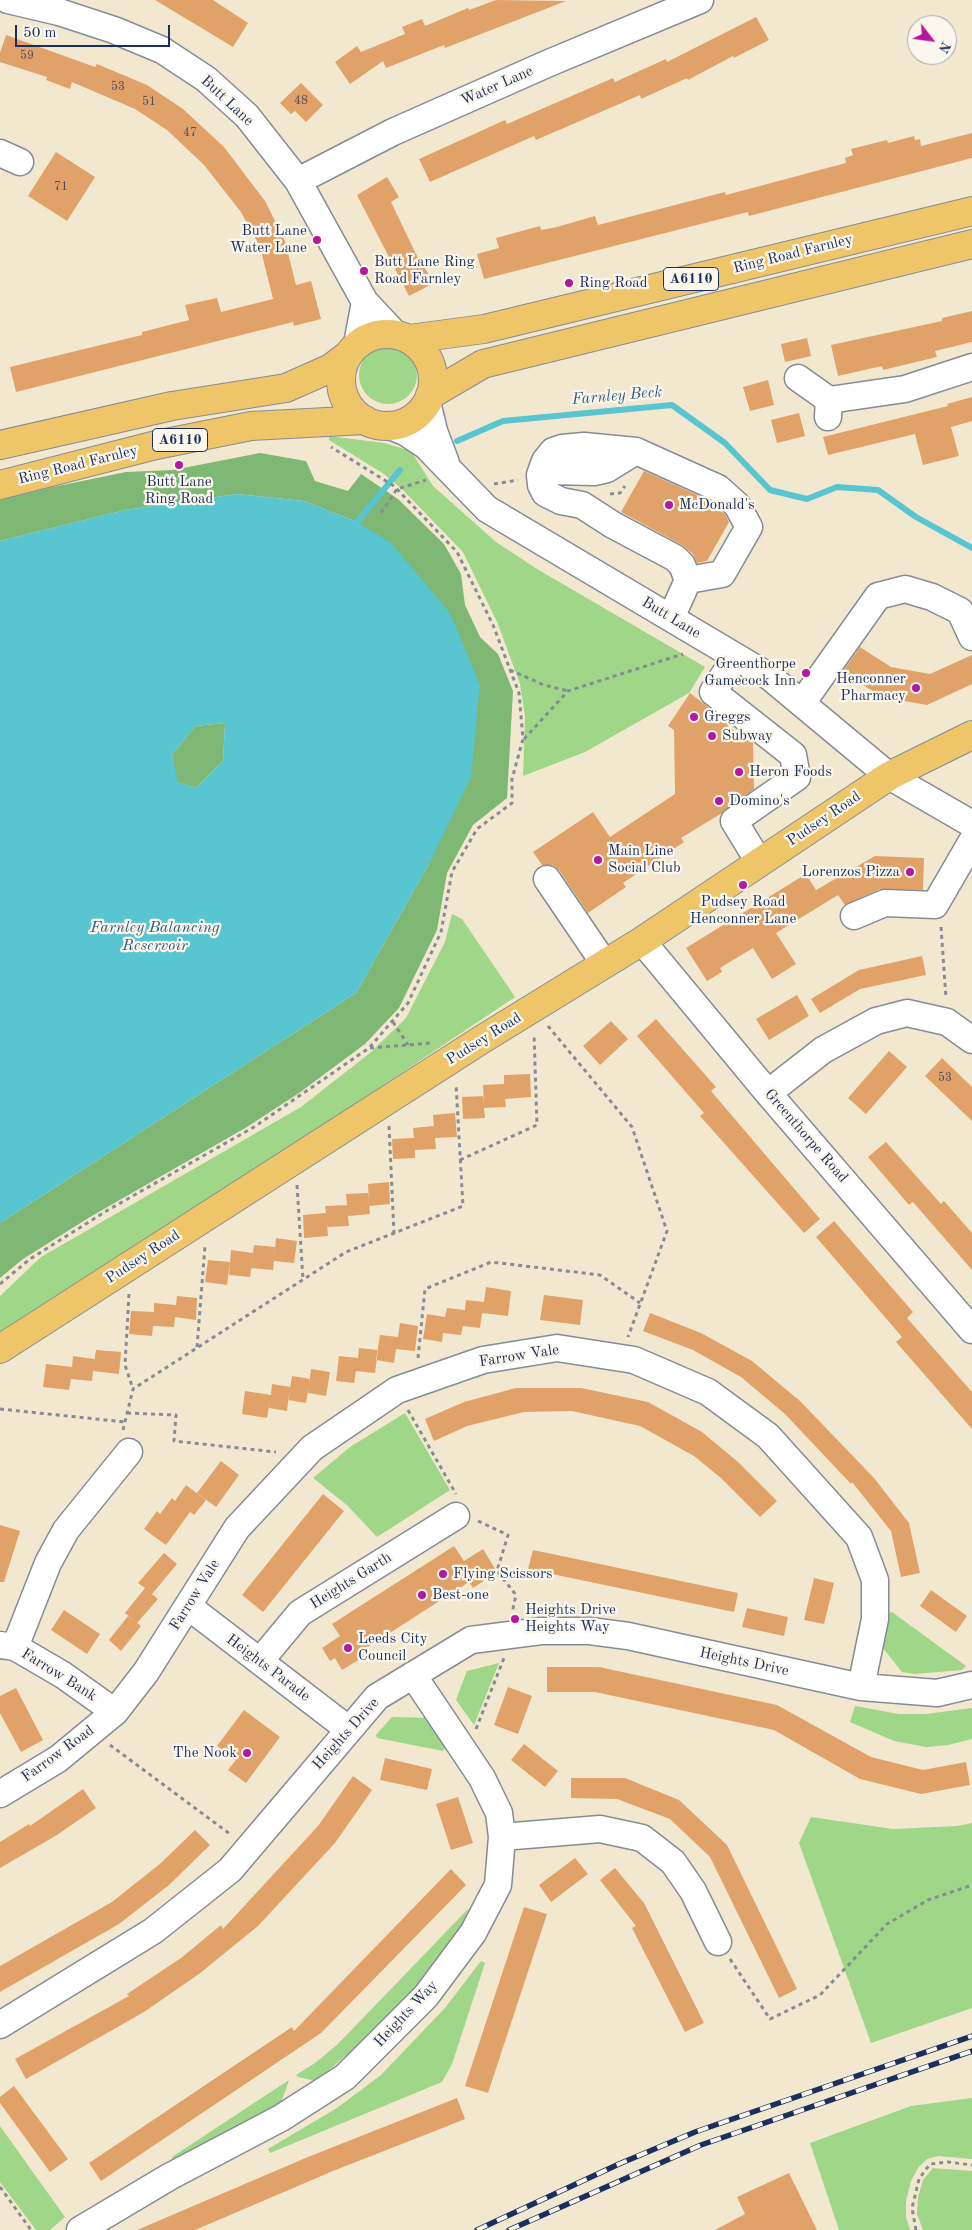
<!DOCTYPE html>
<html>
<head>
<meta charset="utf-8">
<style>
  body { margin:0 }
  #map { position:relative; width:972px; height:2230px; overflow:hidden; background:#f2e8cf; font-family:"Old Standard TT",serif }
  canvas { display:block }
  .north { position:absolute; left:907px; top:15px; width:50px; height:50px; box-sizing:border-box; background:#fbf7ec; border:1px solid #a1a7b3; border-radius:50%; rotate:120deg; font-size:14px; font-weight:700; line-height:20px; text-align:center; color:#1b2f5e }
  .north::after { content:''; display:block; margin:auto; width:18px; height:22px; background:#b5179e; clip-path:polygon(50% 0,100% 100%,50% 72%,0 100%) }
  .scale { position:absolute; left:15px; top:25px; width:155px; height:22px; box-sizing:border-box; border:2px solid #1b2f5e; border-top:0; padding-left:6px; font-size:15px; line-height:18px; white-space:nowrap; color:#1b2f5e; -webkit-text-stroke:4px #fbf7ec; paint-order:stroke }
</style>
</head>
<body>
<div id="map">
<canvas width="972" height="2230"></canvas>
<div class="north">N</div>
<div class="scale">50 m</div>
</div>
<script>
const context = document.querySelector('canvas').getContext('2d');
context.lineJoin = 'round';
function fillPath(path, color) {
  context.fillStyle = color;
  context.fill(path, 'evenodd');
}
function toPath(rows) {
  const path = new Path2D();
  for (const r of rows) {
    if (r.length === 3) {
      path.moveTo(r[0] + r[2], r[1]);
      path.arc(r[0], r[1], r[2], 0, 2 * Math.PI);
      continue;
    }
    path.moveTo(r[0], r[1]);
    for (let i = 2; i < r.length; i += 2) path.lineTo(r[i], r[i + 1]);
  }
  return path;
}
function stroke(path, color, width, dash) {
  context.strokeStyle = color;
  context.lineWidth = width;
  context.lineCap = dash ? 'butt' : 'round';
  context.setLineDash(dash || []);
  context.stroke(path);
}
function write(font, color, halo, rows, align = 'center') {
  context.font = font + ' "Old Standard TT",serif';
  context.lineWidth = 4.5;
  context.setLineDash([]);
  context.textBaseline = 'middle';
  context.strokeStyle = halo;
  context.fillStyle = color;
  for (const [text, x, y, turn = 0] of rows) {
    context.save();
    context.translate(x, y);
    context.rotate((+turn || 0) * Math.PI / 180);
    context.textAlign = isNaN(turn) ? turn : align;
    if (halo) context.strokeText(text, 0, 0);
    context.fillText(text, 0, 0);
    context.restore();
  }
}
fillPath(toPath([
  [388,375,29],
  [329,436,384,443,411,451,433,486,496,542,537,569,705,667,689,693,585,752,523,776,525,716,520,684,498,624,463,552,402,489,384,474,329,440],
  [452,914,462,919,515,997,306,1137,0,1336,0,1296,41,1257,301,1107,370,1053,406,1018,445,942],
  [405,1413,450,1490,377,1537,348,1506,313,1478,350,1447],
  [892,1612,966,1666,962,1670,915,1674,902,1672,883,1648,889,1613],
  [499,1663,474,1725,456,1700,467,1671],
  [855,1706,899,1714,926,1714,972,1708,972,1739,948,1745,926,1747,894,1741,850,1722],
  [392,1717,429,1718,445,1748,443,1751,377,1738,376,1735],
  [811,1817,893,1829,957,1826,972,1823,972,2008,871,2043,799,1843],
  [469,1908,464,1921,444,1952,418,1986,378,2028,316,2081,298,2077,296,2075,315,2063,338,2044],
  [481,1961,485,1963,452,2064,442,2082,270,2153,268,2149,337,2108,381,2075,445,2008],
  [289,2080,281,2103,173,2159,172,2157],
  [972,2098,972,2159,938,2156,927,2159,918,2168,911,2181,906,2201,906,2217,910,2230,839,2230,810,2143,911,2106],
  [0,2126,65,2217,50,2230,36,2230,0,2182],
  [933,2168,972,2171,972,2230,923,2230,917,2214,918,2197,923,2180]
]), '#9fd687');
fillPath(toPath([
  [260,453,306,461,315,481,348,491,361,474,398,499,444,544,461,574,465,605,480,637,498,654,513,691,507,798,473,825,447,873,437,930,399,1008,365,1044,299,1093,247,1127,90,1217,23,1259,0,1278,0,1223,356,993,429,864,357,522,304,501,237,494,125,510,0,541,0,500,48,488,126,472,173,470],
  [225,723,223,761,196,788,177,782,172,755,195,726]
]), '#7fb774');
fillPath(toPath([
  [237,494,304,501,357,522,391,543,450,613,480,685,471,777,429,864,356,993,0,1223,0,541,125,510],
  [225,723,223,761,196,788,178,782,172,755,195,726]
]), '#59c5d0');
stroke(toPath([
  [457,441,503,421,672,405,725,443,770,490,807,499,837,487,878,490,916,517,972,548],
  [357,522,400,470]
]), '#59c5d0', 6);
fillPath(toPath([
  [155,0,213,0,248,23,233,47],
  [496,0,566,1,445,48,444,45,386,68,383,61,350,84,335,62,357,46,361,52,405,34,402,27,422,19,425,26,468,8,469,10],
  [756,17,769,40,734,58,733,56,688,80,687,78,641,99,640,95,536,140,534,136,430,182,419,159,505,120,507,124,613,78,615,82,666,59,667,62],
  [6,35,95,67,97,64,147,85,183,109,224,147,265,201,285,241,296,285,311,281,321,319,294,326,293,322,16,392,10,367,142,335,142,332,189,320,185,305,217,298,221,312,273,299,260,247,241,212,204,165,167,130,135,109,72,82,70,89,46,80,47,77,0,62,0,53],
  [301,83,323,105,306,122,295,111,291,114,280,103],
  [972,133,972,158,749,216,748,212,484,279,477,254,499,248,496,238,540,226,541,230,557,227,595,216,598,225,725,192,726,195,846,163,845,158,853,155,851,149,887,140,888,143,914,136,915,140,920,139,921,146],
  [56,152,95,177,67,221,28,196],
  [387,177,399,197,391,202,416,254,434,283,409,296,357,195],
  [972,311,972,342,935,351,937,357,883,370,882,366,838,376,831,345,942,321,942,318],
  [807,338,811,356,785,362,781,344],
  [768,380,774,405,750,411,743,387],
  [972,397,972,421,951,427,959,456,923,465,915,434,828,455,823,437,948,406,947,404],
  [799,413,805,436,777,443,771,420],
  [644,471,695,494,725,514,729,522,707,561,697,563,693,554,682,545,621,512],
  [860,647,891,667,930,674,972,655,972,684,927,705,881,697,843,671],
  [690,693,730,724,728,727,753,743,754,789,722,813,681,838,684,842,623,883,626,887,588,913,559,870,553,865,542,865,533,852,593,812,610,837,675,794,674,730,668,726],
  [875,856,924,858,923,890,880,889,845,905,838,895,776,933,796,964,772,979,753,948,720,968,722,972,707,981,686,948,806,874,816,890],
  [922,956,926,975,860,989,820,1013,811,999,859,970],
  [797,995,809,1016,769,1040,756,1019],
  [656,1019,716,1087,711,1091,820,1219,804,1233,700,1116,704,1113,637,1036],
  [611,1021,628,1039,600,1065,583,1046],
  [889,1051,907,1067,866,1114,848,1098],
  [942,1058,972,1087,972,1121,925,1076],
  [530,1074,531,1097,505,1099,506,1107,484,1108,485,1118,463,1119,462,1097,484,1096,484,1105,483,1085,504,1084,504,1075],
  [455,1113,457,1137,435,1138,433,1115],
  [434,1126,436,1149,415,1150,415,1158,393,1159,392,1139,414,1138,413,1128],
  [886,1142,941,1204,944,1201,972,1233,972,1270,913,1202,909,1205,868,1157],
  [389,1182,390,1204,369,1206,368,1184],
  [368,1193,370,1214,348,1216,346,1194],
  [347,1205,349,1226,327,1227,327,1224,328,1236,304,1238,303,1215,326,1213,325,1206],
  [834,1221,913,1312,907,1318,972,1392,972,1429,896,1342,902,1337,816,1237],
  [276,1238,297,1241,294,1263,274,1261,273,1270,251,1268,254,1245,275,1247,274,1259],
  [231,1250,253,1253,250,1277,229,1275],
  [208,1260,230,1262,227,1285,205,1282],
  [486,1287,511,1291,508,1316,482,1313,483,1306,480,1328,463,1326,461,1335,443,1333,442,1342,423,1339,427,1314,445,1317,447,1308,465,1310,466,1300,484,1302],
  [544,1295,583,1300,580,1325,540,1320],
  [177,1296,197,1298,196,1320,175,1317,174,1327,153,1326,152,1336,129,1334,131,1311,154,1312,154,1303,176,1305],
  [650,1313,701,1333,752,1361,800,1401,874,1478,909,1523,920,1573,901,1577,891,1531,852,1482,851,1484,785,1414,741,1377,693,1350,643,1331],
  [400,1323,418,1326,415,1351,396,1349,394,1363,376,1360,380,1335,398,1337],
  [359,1348,378,1350,375,1373,356,1371,354,1383,336,1381,339,1356,358,1358],
  [96,1350,121,1352,119,1374,93,1371,92,1381,71,1379,69,1390,43,1387,46,1364,72,1367,73,1356,94,1359,94,1362],
  [311,1369,330,1372,326,1396,308,1393],
  [292,1376,310,1379,306,1403,288,1400],
  [272,1384,290,1387,287,1411,269,1408,270,1401,267,1418,242,1414,245,1391,271,1395],
  [516,1388,581,1388,648,1402,702,1432,738,1462,777,1501,760,1517,721,1478,694,1456,640,1426,572,1411,524,1412,467,1426,434,1441,425,1419,464,1402],
  [221,1461,239,1475,216,1507,197,1493],
  [186,1485,206,1500,194,1515,190,1512,166,1545,144,1529,157,1511,160,1514,172,1498,175,1501],
  [323,1494,344,1511,263,1612,242,1595],
  [0,1525,20,1531,4,1582,0,1582],
  [454,1546,464,1561,483,1549,497,1572,473,1588,469,1582,360,1652,363,1657,342,1670,335,1658,330,1661,322,1648,340,1636,332,1624],
  [533,1550,738,1593,734,1612,528,1569],
  [164,1553,177,1564,152,1594,158,1599,137,1623,125,1613,145,1588,138,1583],
  [814,1578,834,1583,824,1624,804,1620],
  [931,1590,967,1616,956,1632,920,1606],
  [747,1608,788,1617,784,1636,742,1627],
  [64,1610,100,1634,87,1654,51,1630],
  [128,1616,141,1626,121,1651,109,1640],
  [547,1667,599,1667,777,1705,871,1757,923,1770,966,1762,970,1785,921,1794,860,1779,774,1730,595,1692,547,1692],
  [508,1687,532,1696,518,1734,494,1725],
  [16,1688,43,1740,21,1752,0,1713,0,1696],
  [244,1710,280,1737,246,1783,228,1770,236,1760,217,1746],
  [524,1744,558,1771,545,1787,511,1760],
  [385,1758,432,1769,427,1790,380,1780],
  [353,1776,372,1790,335,1843,258,1926,199,1974,144,2012,26,2079,15,2059,129,1996,127,1994,181,1958,221,1925,223,1929,318,1826],
  [571,1778,625,1778,679,1800,727,1845,797,1989,779,1998,710,1857,670,1819,617,1799,571,1798],
  [83,1789,96,1808,57,1835,0,1868,0,1842,29,1824,30,1826],
  [458,1797,473,1843,451,1850,436,1804],
  [195,1830,210,1845,169,1885,119,1924,0,1992,0,1966,112,1902,161,1863],
  [575,1858,588,1874,551,1902,539,1885],
  [615,1868,644,1903,704,2023,685,2032,632,1928,636,1926,600,1880],
  [451,1869,466,1885,321,2033,101,2181,89,2163,292,2027,294,2031],
  [524,1907,547,1914,488,2093,465,2086],
  [14,2086,68,2159,50,2172,0,2103,0,2097],
  [457,2098,465,2119,435,2131,333,2171,195,2230,137,2230,308,2157],
  [789,2173,817,2230,715,2230,745,2214,737,2197]
]), '#e1a269');
const minor = toPath([
  [8,0,59,12,114,30,162,50,206,79,247,116,298,181,365,302,395,334],
  [0,153,20,162],
  [298,181,393,132,549,63,700,0],
  [357,344,365,302],
  [798,378,829,400],
  [427,402,434,431,446,463],
  [828,417,829,400,905,389,972,367],
  [390,426,405,432,426,446,487,509,770,677,889,776,972,824],
  [540,475,552,471,594,472,607,469,636,451],
  [671,618,688,580,722,574,749,527,737,505,718,488,636,451,584,446,562,448,553,451,545,461,540,475,541,485,545,493,561,501,582,505,613,525,675,558,682,565,688,580],
  [736,657,713,692,793,755,797,777,734,821,759,862],
  [802,703,878,596,905,589,932,597,960,611,972,637],
  [547,879,604,963],
  [854,916,885,903,935,905,972,841],
  [642,941,768,1093,972,1330],
  [768,1093,823,1050,876,1021,907,1013,947,1022,972,1040],
  [189,1607,348,1729],
  [0,1645,15,1647,63,1675,115,1712],
  [15,1647,48,1563,66,1530,129,1452],
  [260,1661,300,1613,456,1516],
  [0,1794,58,1759,115,1712,146,1672,237,1528,312,1448,397,1390,483,1360,557,1348,634,1360,708,1392,768,1436,859,1537,875,1580,875,1619,861,1687],
  [502,1837,600,1829,642,1838,673,1862,693,1891,718,1942],
  [0,2025,153,1931,230,1870,377,1697,471,1640,541,1631,590,1631,628,1636,861,1687,937,1693,972,1685],
  [80,2230,169,2177,281,2118,345,2077,426,1996,473,1933,498,1885,502,1837,499,1813,482,1778,413,1675]
]);
const major = toPath([
  [0,1349,481,1040,642,941,889,776,972,735]
]);
const highway = toPath([
  [387,380,46],
  [409,339,484,329,972,211],
  [430,395,483,364,972,244],
  [0,445,172,406,286,388,331,368,348,355],
  [0,485,156,445,251,426,365,420]
]);
stroke(minor, '#868c96', 29);
stroke(major, '#868c96', 30);
stroke(highway, '#868c96', 30);
stroke(toPath([
  [494,484,518,480],
  [610,494,620,493,625,486],
  [381,513,397,489,426,480],
  [510,670,544,685,568,691],
  [524,739,568,691,683,654],
  [941,927,946,998],
  [393,1022,408,1045],
  [548,1026,632,1127,667,1231,628,1337],
  [370,1048,431,1043],
  [389,1126,394,1233],
  [460,1160,537,1125,534,1034],
  [297,1185,303,1280],
  [0,1284,30,1259,108,1210,254,1127,369,1048,408,1003,441,932,452,872,477,829,512,803,512,779,523,739,519,693,493,625,457,552,394,486,331,447],
  [129,1294,125,1365,133,1389],
  [197,1347,205,1246],
  [418,1358,425,1289,491,1262,600,1275,640,1303],
  [0,1409,125,1422],
  [408,1410,456,1494],
  [127,1413,176,1415,174,1441,276,1452],
  [123,1430,133,1389,346,1252,463,1206,456,1084],
  [478,1521,508,1535,497,1571,516,1595,512,1613],
  [476,1729,504,1658],
  [110,1745,230,1834],
  [730,1959,770,2019,820,1995,887,1924,928,1900,972,1885],
  [0,2187,31,2230],
  [916,2230,912,2208,919,2179,930,2164,948,2162,972,2165]
]), '#868c96', 3, [4, 4]);
stroke(minor, '#fff', 26);
stroke(major, '#eec569', 28);
stroke(highway, '#eec569', 28);
const rail = toPath([
  [477,2230,619,2164,695,2132,972,2036],
  [509,2230,701,2145,972,2051]
]);
stroke(rail, '#1b2f5e', 5.5);
stroke(rail, '#fbf7ec', 4, [11]);
for (const [x, y, r, color] of [
  [317,240,5,"#b5179e"],
  [364,271,5,"#b5179e"],
  [569,283,5,"#b5179e"],
  [179,465,5,"#b5179e"],
  [669,505,5,"#b5179e"],
  [806,673,5,"#b5179e"],
  [916,688,5,"#b5179e"],
  [694,717,5,"#b5179e"],
  [712,736,5,"#b5179e"],
  [739,772,5,"#b5179e"],
  [719,801,5,"#b5179e"],
  [598,860,5,"#b5179e"],
  [910,872,5,"#b5179e"],
  [743,885,5,"#b5179e"],
  [443,1574,5,"#b5179e"],
  [422,1595,5,"#b5179e"],
  [515,1619,5,"#b5179e"],
  [348,1648,5,"#b5179e"],
  [247,1753,5,"#b5179e"]
]) {
  const dot = new Path2D();
  dot.arc(x, y, r, 0, 2 * Math.PI);
  context.fillStyle = color;
  context.fill(dot);
  stroke(dot, '#fbf7ec', 2);
}
write('12px', '#4c4c61', null, [
  ["59",27,56],
  ["53",118,87],
  ["48",301,101],
  ["51",149,102],
  ["47",190,133],
  ["71",61,187],
  ["53",945,1078]
]);
for (const [x, y, w] of [
  [691,279,55],
  [180,440,55]
]) {
  const box = new Path2D();
  box.roundRect(x - w / 2, y - 11.5, w, 23, 4);
  context.fillStyle = '#fbf7ec';
  context.fill(box);
  stroke(box, '#1b2f5e', 1);
}
write('bold 14px', '#1b2f5e', null, [
  ["A6110",691,279],
  ["A6110",180,440]
]);
write('15px', '#1b2f5e', '#fbf7ec', [
  ["Water Lane",497,86,-24],
  ["Butt Lane",227,101,43],
  ["Ring Road Farnley",793,254,-14],
  ["Ring Road Farnley",78,465,-14],
  ["Butt Lane",671,618,31],
  ["Pudsey Road",824,819,-34],
  ["Pudsey Road",484,1039,-32],
  ["Greenthorpe Road",806,1136,49],
  ["Pudsey Road",143,1257,-33],
  ["Farrow Vale",519,1356,-9],
  ["Heights Garth",351,1581,-32],
  ["Farrow Vale",195,1595,-58],
  ["Heights Drive",744,1662,12],
  ["Heights Parade",268,1668,37],
  ["Farrow Bank",59,1675,32],
  ["Heights Drive",346,1734,-48],
  ["Farrow Road",58,1754,-36],
  ["Heights Way",406,2014,-47]
]);
write('15px', '#1b2f5e', '#fbf7ec', [
  ["Butt Lane",307,231,"right"],
  ["Water Lane",307,248,"right"],
  ["Butt Lane Ring",374,262],
  ["Road Farnley",374,279],
  ["Ring Road",579,283],
  ["Butt Lane",179,482,"center"],
  ["Ring Road",179,499,"center"],
  ["McDonald's",679,505],
  ["Greenthorpe",796,664,"right"],
  ["Gamecock Inn",796,681,"right"],
  ["Henconner",906,679,"right"],
  ["Pharmacy",906,696,"right"],
  ["Greggs",704,717],
  ["Subway",722,736],
  ["Heron Foods",749,772],
  ["Domino's",729,801],
  ["Main Line",608,851],
  ["Social Club",608,868],
  ["Lorenzos Pizza",900,872,"right"],
  ["Pudsey Road",743,902,"center"],
  ["Henconner Lane",743,919,"center"],
  ["Flying Scissors",453,1574],
  ["Best-one",432,1595],
  ["Heights Drive",525,1610],
  ["Heights Way",525,1627],
  ["Leeds City",358,1639],
  ["Council",358,1656],
  ["The Nook",237,1753,"right"]
], 'left');
write('italic 16px', '#2e5c80', '#fbf7ec', [
  ["Farnley Beck",617,396,-5],
  ["Farnley Balancing",155,928],
  ["Reservoir",155,946]
]);
</script>
</body>
</html>
